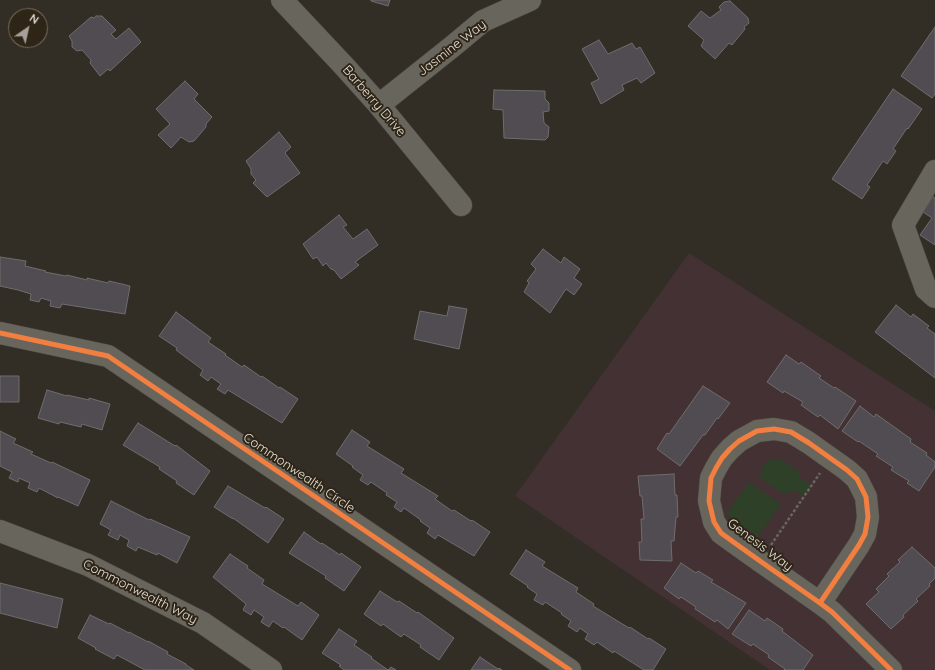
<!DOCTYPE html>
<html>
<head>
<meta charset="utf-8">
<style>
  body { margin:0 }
  #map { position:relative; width:935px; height:670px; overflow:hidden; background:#322e26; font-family:Quicksand,sans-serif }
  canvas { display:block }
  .north { position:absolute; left:8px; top:8px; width:40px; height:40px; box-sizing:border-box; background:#2e2517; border:1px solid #776f63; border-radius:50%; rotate:34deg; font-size:11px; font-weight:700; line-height:16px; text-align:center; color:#e5dfd6 }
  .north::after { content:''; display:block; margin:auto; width:14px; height:18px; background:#a6a198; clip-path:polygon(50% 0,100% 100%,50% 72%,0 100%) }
</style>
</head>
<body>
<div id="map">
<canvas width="935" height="670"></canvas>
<div class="north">N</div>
</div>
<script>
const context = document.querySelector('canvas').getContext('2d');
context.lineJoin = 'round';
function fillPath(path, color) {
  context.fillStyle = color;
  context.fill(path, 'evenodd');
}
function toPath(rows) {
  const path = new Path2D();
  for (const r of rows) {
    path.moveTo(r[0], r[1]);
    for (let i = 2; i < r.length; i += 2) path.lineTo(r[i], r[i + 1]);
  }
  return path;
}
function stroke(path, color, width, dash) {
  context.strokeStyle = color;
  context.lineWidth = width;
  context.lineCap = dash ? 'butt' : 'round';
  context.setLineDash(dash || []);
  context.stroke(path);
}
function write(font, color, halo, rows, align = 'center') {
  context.font = font + ' Quicksand,sans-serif';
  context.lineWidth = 4;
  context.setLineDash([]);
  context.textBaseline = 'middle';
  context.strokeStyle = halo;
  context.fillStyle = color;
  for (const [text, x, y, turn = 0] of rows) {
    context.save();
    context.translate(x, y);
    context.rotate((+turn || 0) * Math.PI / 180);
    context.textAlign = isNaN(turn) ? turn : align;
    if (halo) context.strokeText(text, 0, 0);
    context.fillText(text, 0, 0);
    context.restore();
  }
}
fillPath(toPath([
  [689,253,935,411,935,670,770,670,515,496]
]), '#433133');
fillPath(toPath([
  [769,459,780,459,799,472,800,478,811,485,804,497,796,491,783,494,760,478,763,466],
  [749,482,781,504,758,537,726,514]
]), '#2f4029');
const building = toPath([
  [371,0,390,0,388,6,371,1,371,0],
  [730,1,748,18,749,23,744,27,745,29,732,45,729,43,715,59,701,46,704,40,688,26,701,11,710,18,721,10,719,7,724,2,730,1],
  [96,16,102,16,116,30,111,34,116,39,129,28,141,42,110,71,108,69,100,76,90,63,91,60,82,50,77,51,72,47,72,41,69,36,91,17,94,18,96,16],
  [935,27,935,94,932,98,901,76,935,27],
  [599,40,608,54,632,43,636,49,640,47,655,73,641,83,637,78,622,85,624,90,601,104,591,83,599,79,582,49,599,40],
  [185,81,198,94,194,99,212,117,206,124,206,127,194,141,189,142,181,137,171,148,158,135,170,124,156,109,185,81],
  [893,89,922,109,908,129,907,128,893,149,896,151,887,164,883,161,867,185,870,187,862,199,832,179,893,89],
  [494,90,545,91,545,99,549,103,549,111,543,112,544,123,549,127,548,137,545,140,504,138,503,110,493,109,494,90],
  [279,132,291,147,285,153,300,173,267,197,253,183,256,180,251,174,251,169,246,161,279,132],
  [933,197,935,198,935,245,920,235,932,218,923,212,933,197],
  [339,215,347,225,343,227,353,239,367,229,378,245,355,262,359,265,341,279,334,270,331,269,326,263,323,266,317,257,313,259,303,244,339,215],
  [543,249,561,263,564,257,580,269,574,278,582,284,574,295,566,289,550,313,524,292,529,283,527,281,536,269,531,264,543,249],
  [0,257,26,261,25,266,46,271,45,272,66,276,67,275,87,280,87,278,108,283,109,281,130,286,125,314,62,304,60,308,50,306,51,301,41,298,39,302,30,300,31,294,18,290,0,286,0,257],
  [896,305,911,317,913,314,929,326,927,328,935,334,935,378,875,332,896,305],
  [449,306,467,309,459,349,414,339,420,311,447,316,449,306],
  [176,312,211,338,208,342,226,354,225,355,242,367,244,365,261,377,262,376,279,388,280,387,298,399,282,423,228,390,225,394,217,389,221,384,211,377,208,381,200,375,203,370,176,350,177,348,159,336,176,312],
  [786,355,799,364,801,362,821,376,819,378,834,388,835,387,856,401,838,429,820,415,818,417,801,405,803,402,784,391,783,393,767,382,786,355],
  [0,376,19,376,19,402,0,402,0,376],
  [703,386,730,403,718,419,717,418,705,435,703,435,680,466,657,449,667,433,669,434,703,386],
  [47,390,67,396,67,395,89,400,89,398,110,404,102,430,82,424,81,427,60,422,59,424,38,418,47,390],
  [860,406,874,417,876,414,911,439,910,442,927,453,926,455,935,462,935,467,919,491,907,483,909,481,891,470,893,467,876,456,878,454,859,441,858,442,842,431,860,406],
  [138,423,175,446,176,445,210,471,194,495,176,483,177,481,159,469,160,467,123,445,138,423],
  [352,430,370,442,367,446,404,469,401,473,438,496,435,499,452,511,454,510,471,521,472,520,490,532,474,556,438,535,435,539,427,533,430,528,420,521,421,520,404,508,401,512,394,507,397,502,386,495,387,493,371,482,368,485,360,480,363,475,352,467,353,466,336,454,352,430],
  [0,431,16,439,13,443,33,452,31,454,51,463,52,462,90,480,78,506,58,497,58,498,39,488,37,492,28,488,30,483,19,478,18,482,9,478,12,472,0,466,0,431],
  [674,474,675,495,677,495,678,517,676,517,674,541,671,541,672,561,640,560,639,542,642,542,641,519,644,519,642,496,640,496,638,476,674,474],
  [228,486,265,508,266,507,284,519,268,543,233,518,233,519,214,507,228,486],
  [111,501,149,520,150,519,190,537,177,563,158,553,157,555,138,547,136,551,127,546,129,540,120,535,118,540,108,535,111,530,100,524,111,501],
  [304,532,321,544,322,543,340,555,341,553,361,567,344,591,325,578,326,576,289,553,304,532],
  [912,547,935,568,935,578,929,584,930,586,916,599,918,601,903,615,904,617,891,629,866,604,879,592,876,589,889,576,887,574,900,562,898,560,912,547],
  [526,550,545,562,542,566,578,588,576,592,594,604,593,606,629,628,630,627,648,639,649,638,666,649,653,670,644,670,614,651,613,653,597,642,594,645,585,639,588,634,580,628,577,632,568,626,571,621,561,614,562,613,545,602,543,605,534,600,537,594,527,587,528,586,510,574,526,550],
  [230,554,248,566,247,568,264,580,262,584,298,606,301,602,319,615,302,640,284,627,283,628,273,621,269,627,261,622,264,617,254,610,251,615,243,610,246,604,213,577,230,554],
  [681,563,696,573,698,571,713,580,711,582,746,603,728,629,717,620,715,622,695,609,696,607,681,597,679,599,664,588,681,563],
  [0,583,63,599,57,628,0,613,0,583],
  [380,591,397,602,399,601,417,613,418,612,454,638,439,660,420,647,421,645,404,634,401,637,383,624,381,626,364,614,380,591],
  [749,610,765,621,767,618,783,629,782,631,813,655,803,670,784,670,785,669,768,657,769,655,753,644,751,646,732,634,749,610],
  [90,615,109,624,110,623,129,633,129,632,148,642,148,641,168,652,167,654,186,664,186,665,194,670,145,670,117,655,114,659,95,649,96,648,78,638,90,615],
  [339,629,357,641,354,645,372,657,371,658,388,670,391,667,396,670,344,670,339,666,341,665,322,653,339,629],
  [480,657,498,669,499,668,502,670,471,670,480,657]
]);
fillPath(building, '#504c51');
stroke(building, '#6f6d6d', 1);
const minor = toPath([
  [282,0,344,66,379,105,461,205],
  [379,105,453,46,483,21,530,0],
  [935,171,903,225,926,289,935,297],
  [0,333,108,356,570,670],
  [0,531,88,565,203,623,271,670],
  [820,603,859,545,865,534,868,517,866,497,857,479,847,470,809,443,791,432,774,429,757,431,739,441,730,449,722,458,716,468,711,478,709,501,714,522,721,533,732,541,760,561,820,603,832,612,891,670]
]);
stroke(minor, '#4e4943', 23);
stroke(toPath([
  [771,545,820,473]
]), '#69655f', 2.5, [3, 2]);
stroke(minor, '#68655d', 22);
stroke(toPath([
  [0,333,108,356,570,670],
  [820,603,859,545,865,534,868,517,866,497,857,479,847,470,809,443,791,432,774,429,757,431,739,441,730,449,722,458,716,468,711,478,709,501,714,522,721,533,732,541,760,561,820,603,832,612,891,670]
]), '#f27e40', 5);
write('13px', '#e5dfd6', '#2e2517', [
  ["Jasmine Way",452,48,-38],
  ["Barberry Drive",374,101,49],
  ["Commonwealth Circle",299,473,34],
  ["Genesis Way",760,545,37],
  ["Commonwealth Way",140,592,27]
]);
</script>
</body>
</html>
